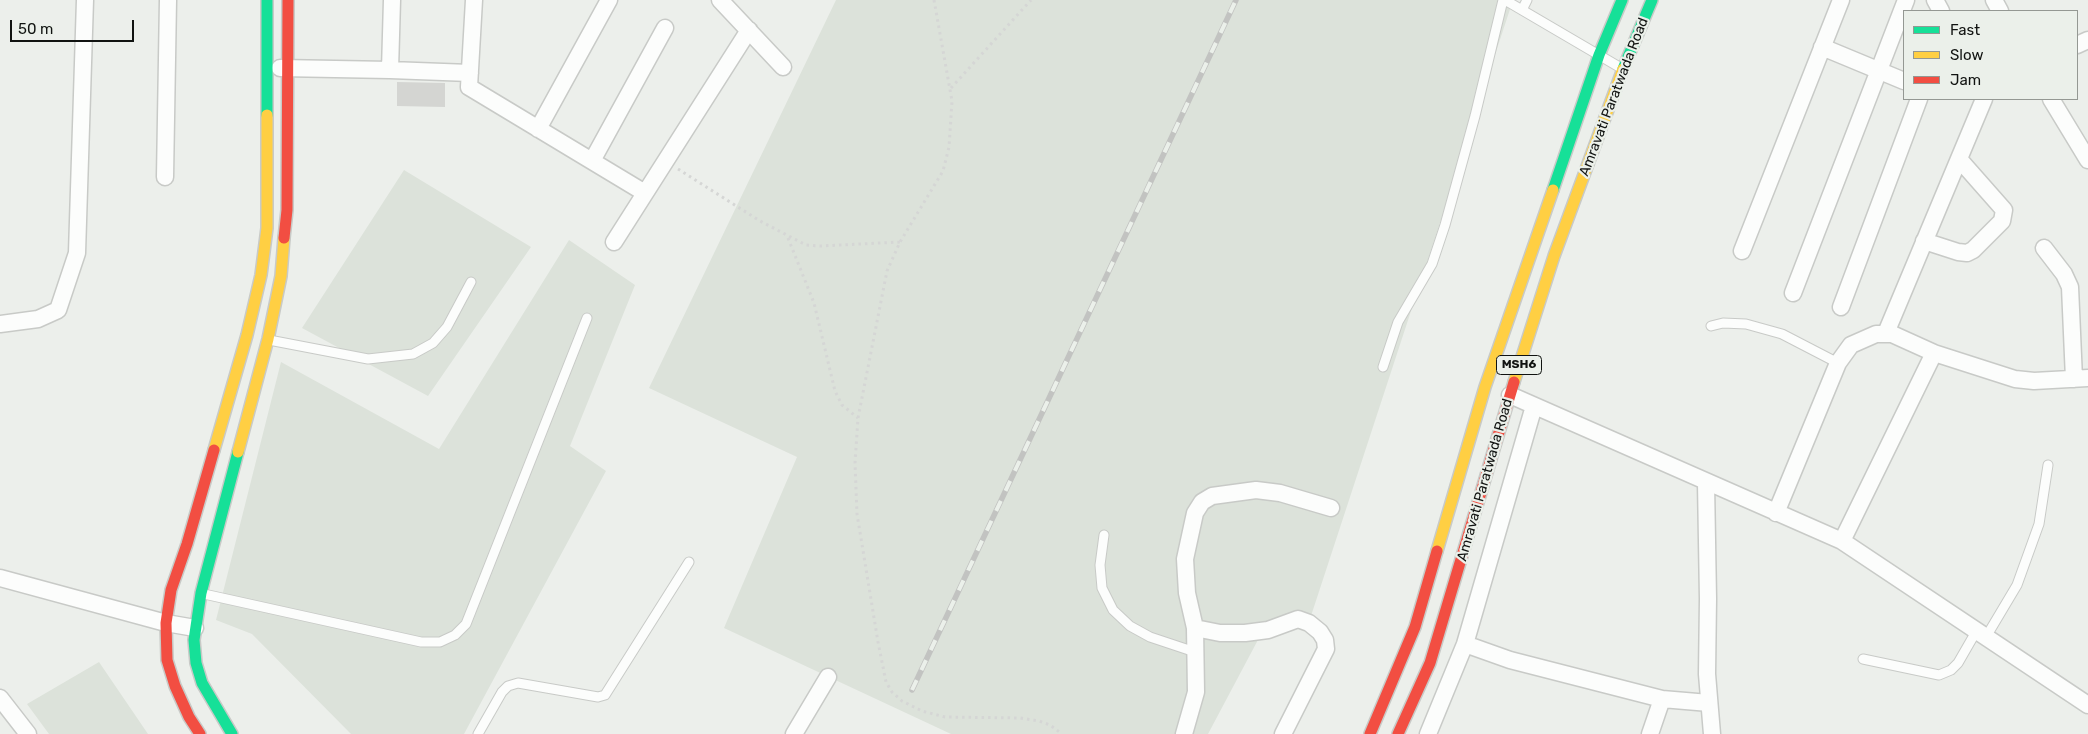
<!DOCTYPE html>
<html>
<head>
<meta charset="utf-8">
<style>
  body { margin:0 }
  #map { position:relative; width:2088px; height:734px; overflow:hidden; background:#ecefeb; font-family:Rubik,sans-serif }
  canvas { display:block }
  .legend { position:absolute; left:1903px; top:10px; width:175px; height:90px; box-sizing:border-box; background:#ebf0ea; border:1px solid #949893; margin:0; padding:6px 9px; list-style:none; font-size:15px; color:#111311 }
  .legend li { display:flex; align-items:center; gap:10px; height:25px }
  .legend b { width:25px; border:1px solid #949893 }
  .scale { position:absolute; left:10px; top:20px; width:124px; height:22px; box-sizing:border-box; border:2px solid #111311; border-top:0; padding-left:6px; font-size:15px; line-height:18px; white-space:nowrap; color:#111311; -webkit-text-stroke:4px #ebf0ea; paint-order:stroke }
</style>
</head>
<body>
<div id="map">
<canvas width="2088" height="734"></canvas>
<ul class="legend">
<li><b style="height:6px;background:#16e098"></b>Fast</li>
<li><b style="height:6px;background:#ffcf43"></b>Slow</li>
<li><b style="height:6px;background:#f24e42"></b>Jam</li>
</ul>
<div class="scale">50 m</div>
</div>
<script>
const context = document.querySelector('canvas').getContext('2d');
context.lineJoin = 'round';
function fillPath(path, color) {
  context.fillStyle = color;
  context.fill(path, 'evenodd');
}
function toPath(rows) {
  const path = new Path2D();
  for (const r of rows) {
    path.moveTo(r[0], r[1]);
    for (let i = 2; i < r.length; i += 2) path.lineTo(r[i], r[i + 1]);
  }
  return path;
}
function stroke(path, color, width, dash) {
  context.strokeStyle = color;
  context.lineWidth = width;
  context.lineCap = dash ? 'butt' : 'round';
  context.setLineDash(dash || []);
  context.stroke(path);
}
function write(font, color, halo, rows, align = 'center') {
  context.font = font + ' Rubik,sans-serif';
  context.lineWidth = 4.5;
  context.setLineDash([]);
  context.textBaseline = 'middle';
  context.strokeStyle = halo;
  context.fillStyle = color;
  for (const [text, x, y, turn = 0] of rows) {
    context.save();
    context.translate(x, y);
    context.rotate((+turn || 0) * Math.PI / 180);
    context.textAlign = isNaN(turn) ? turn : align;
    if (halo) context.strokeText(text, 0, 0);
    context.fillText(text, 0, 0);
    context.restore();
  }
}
fillPath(toPath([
  [836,0,1513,0,1309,622,1320,632,1268,621,1208,734,951,734,724,628,797,457,649,388],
  [404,170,531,247,428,396,302,328],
  [569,240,635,285,570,446,606,471,464,734,351,734,252,634,216,620,281,362,439,449],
  [99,662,148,734,49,734,27,704]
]), '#dce2da');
fillPath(toPath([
  [397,82,445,83,445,107,397,106]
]), '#d4d5d2');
const lane = toPath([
  [1505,0,1621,68],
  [1522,10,1527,0],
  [1711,326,1723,323,1746,324,1782,334,1838,363],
  [269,340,368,359,413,354,433,343,447,327,471,282],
  [1383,367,1398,322,1432,264,1445,225,1475,116,1503,0],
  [1104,535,1100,565,1102,588,1113,610,1130,626,1150,637,1195,652],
  [204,594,421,642,440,642,455,635,466,624,587,318],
  [1986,637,2017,585,2039,524,2048,465],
  [1863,659,1939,675,1951,670,1958,663,1977,630],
  [478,734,502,692,508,686,518,683,598,697,605,695,689,562]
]);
const street = toPath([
  [474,0,469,87,645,193],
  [720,0,783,67],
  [1935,0,1941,11],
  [1994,0,2000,11],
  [2077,45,2088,40],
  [1822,47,1904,81],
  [280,68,390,70,392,0],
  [390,70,470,73],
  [2051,99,2088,160],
  [538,129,609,0],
  [592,161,665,28],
  [165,177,168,0],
  [1924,241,1958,252,1967,253,1973,250,2002,221,2004,210,1959,159],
  [614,242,749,30],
  [2044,248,2064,274,2070,287,2074,379],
  [1742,251,1841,0],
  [1793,293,1906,0],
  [1841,307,1919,99],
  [0,324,38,319,58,310,77,253,85,0],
  [1886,333,1984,99],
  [1510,395,1842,541,2088,705],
  [1706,483,1708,599,1707,674,1712,734],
  [1776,513,1838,363,1851,345,1876,334,1892,334,1934,353,2015,379,2034,381,2088,378],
  [1842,541,1934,353],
  [0,578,166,623,195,628],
  [1195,628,1220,633,1245,633,1268,630,1298,619,1309,623,1320,632,1325,640,1326,649,1283,734],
  [1465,644,1510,660,1662,699,1709,703],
  [0,698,28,734],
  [794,734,828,677],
  [1184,734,1196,692,1195,628,1187,593,1185,559,1195,513,1202,502,1212,496,1256,490,1280,493,1331,508],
  [1428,734,1465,644,1534,406],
  [1650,734,1662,699]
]);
const fast = toPath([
  [267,0,267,115],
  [1623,69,1652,0],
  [1553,190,1599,55,1622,0],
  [232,734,202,683,196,663,194,640,201,593,238,452]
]);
const slow = toPath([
  [1514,382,1554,256,1623,69],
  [214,450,247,335,261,275,267,228,267,115],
  [238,452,268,339,281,276,284,238],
  [1437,551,1485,387,1553,190]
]);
const jam = toPath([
  [284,238,287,210,288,0],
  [200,734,189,717,175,686,167,660,166,623,171,590,187,544,214,450],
  [1370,734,1415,627,1437,551],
  [1398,734,1430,663,1514,382]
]);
stroke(lane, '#c8cac7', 11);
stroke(street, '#c8cac7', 19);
stroke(fast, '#c8cac7', 14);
stroke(slow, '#c8cac7', 14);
stroke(jam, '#c8cac7', 14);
stroke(toPath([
  [934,0,952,101,949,147,943,171,900,242,887,271,858,418,855,463,857,514,878,642,886,682,892,692,902,701,922,711,945,717,1020,718,1039,721,1050,725,1062,734],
  [951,88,1031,0],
  [678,169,760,221,806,245,821,246,900,242],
  [788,238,814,303,835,391,842,405,858,418]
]), '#d5d6d5', 3, [2.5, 4]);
stroke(lane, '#fcfdfc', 9);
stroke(street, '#fcfdfc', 16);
stroke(fast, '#16e098', 11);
stroke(slow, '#ffcf43', 11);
stroke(jam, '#f24e42', 11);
const rail = toPath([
  [912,690,1236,0]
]);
stroke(rail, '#c2c3c1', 5.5);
stroke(rail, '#ebf0ea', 4, [11]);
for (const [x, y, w] of [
  [1519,365,45]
]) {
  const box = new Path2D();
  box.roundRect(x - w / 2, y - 9.5, w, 19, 4);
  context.fillStyle = '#ebf0ea';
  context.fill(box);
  stroke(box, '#111311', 1);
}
write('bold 12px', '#111311', null, [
  ["MSH6",1519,365]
]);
write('14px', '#111311', '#ebf0ea', [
  ["Amravati Paratwada Road",1614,97,-69],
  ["Amravati Paratwada Road",1485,480,-74]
]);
</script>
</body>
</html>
